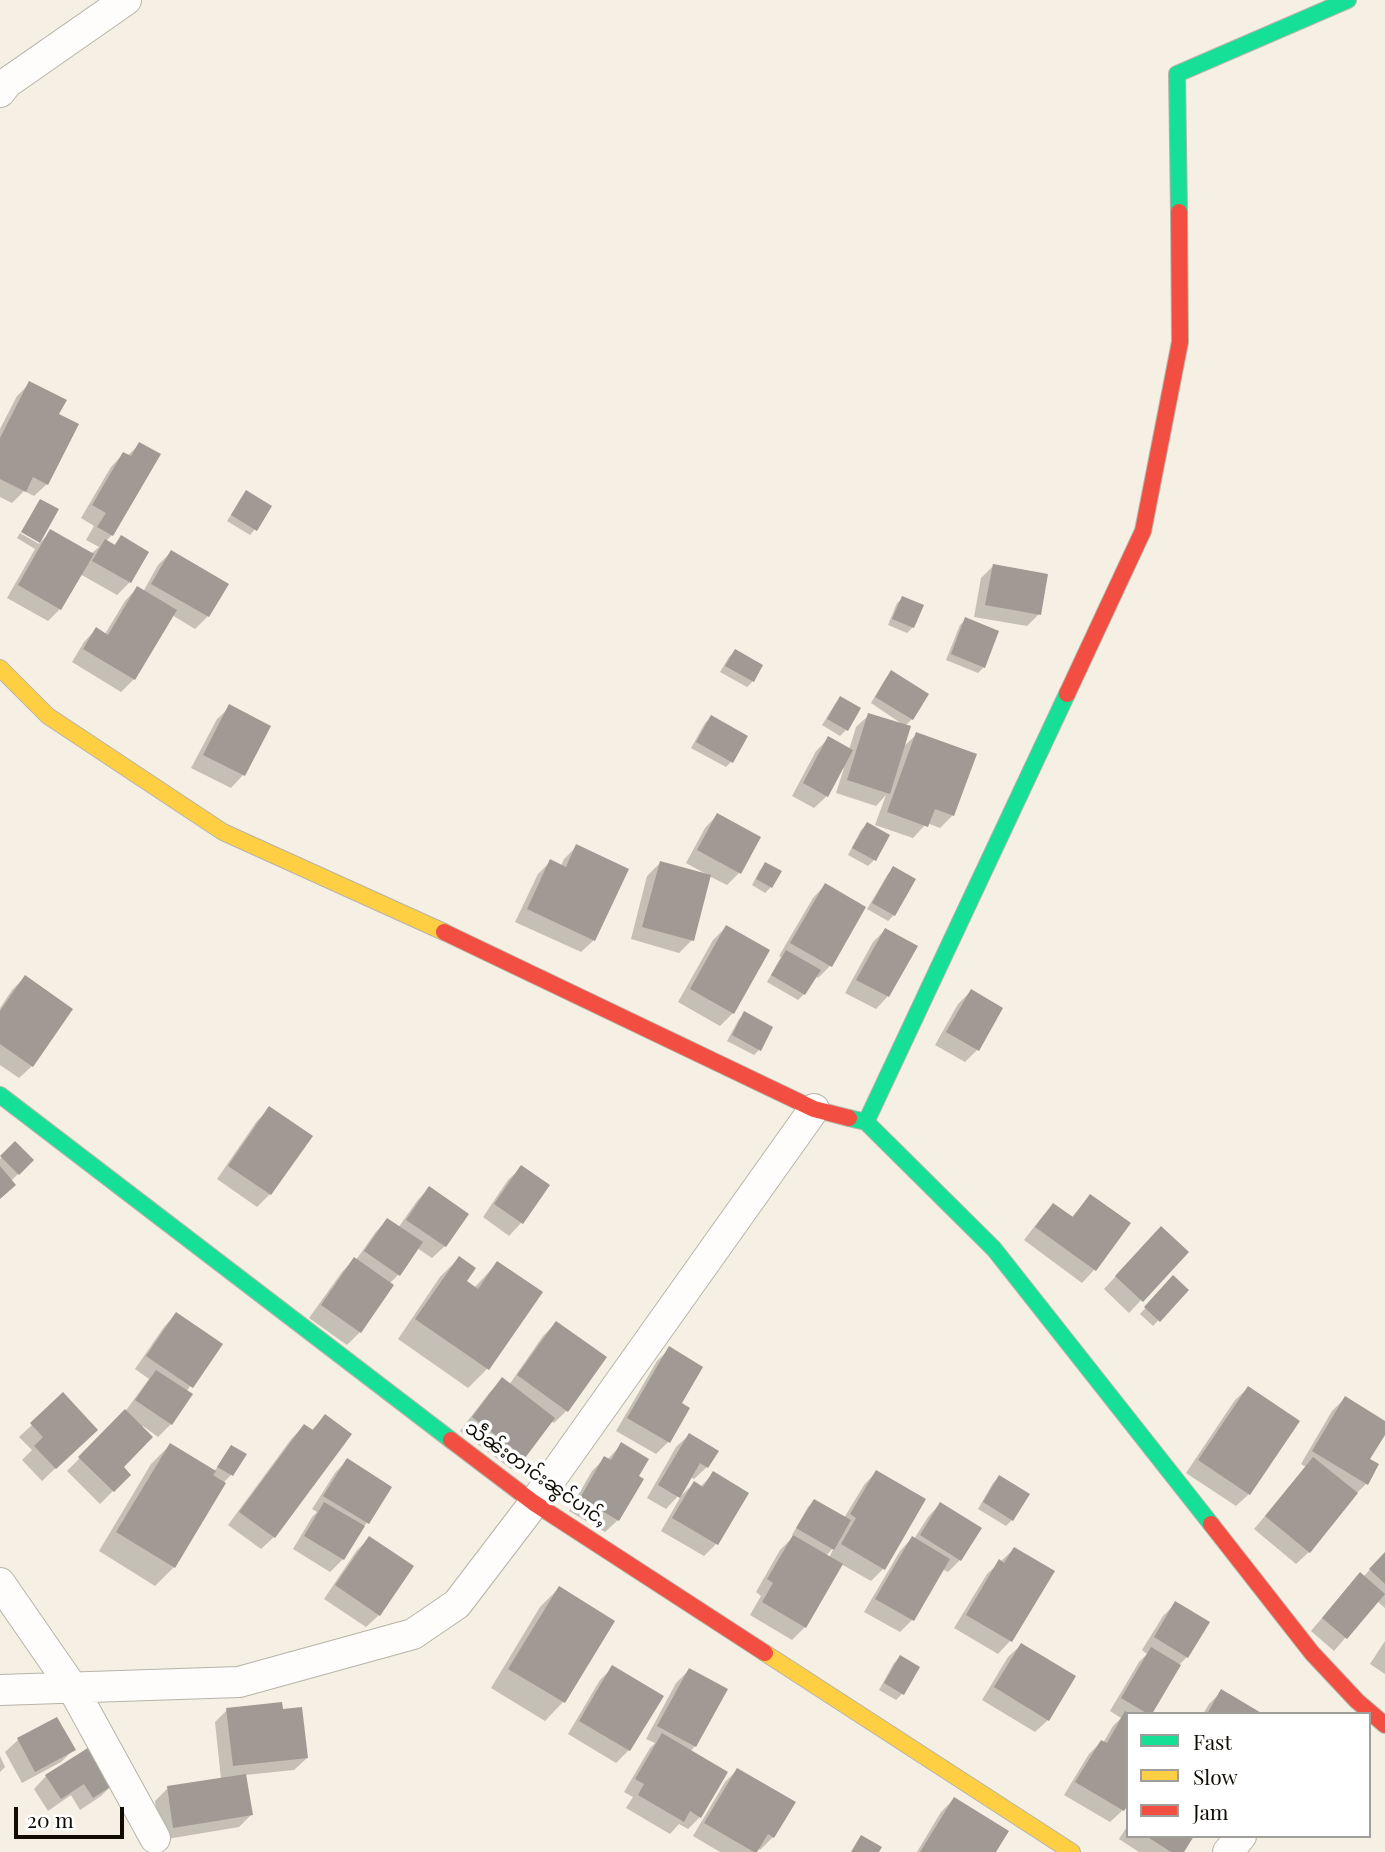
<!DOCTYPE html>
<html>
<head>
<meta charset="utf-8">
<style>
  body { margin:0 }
  #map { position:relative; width:1385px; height:1852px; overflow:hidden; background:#f5f0e3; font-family:"Playfair Display",serif }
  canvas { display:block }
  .legend { position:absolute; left:1126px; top:1712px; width:245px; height:126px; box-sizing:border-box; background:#fff; border:2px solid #a09e9b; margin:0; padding:9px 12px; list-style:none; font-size:21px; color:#110d04 }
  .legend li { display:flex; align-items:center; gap:14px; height:35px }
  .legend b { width:35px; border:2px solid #a09e9b }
  .scale { position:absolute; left:14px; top:1807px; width:110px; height:32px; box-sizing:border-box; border:4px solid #110d04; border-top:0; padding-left:9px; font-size:21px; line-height:24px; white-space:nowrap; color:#110d04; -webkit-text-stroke:5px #fff; paint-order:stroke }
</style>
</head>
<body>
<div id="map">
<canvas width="1385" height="1852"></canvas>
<ul class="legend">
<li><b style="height:9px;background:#16e098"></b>Fast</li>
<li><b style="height:9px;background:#ffcf43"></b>Slow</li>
<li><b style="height:9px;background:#f24e42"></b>Jam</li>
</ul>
<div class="scale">20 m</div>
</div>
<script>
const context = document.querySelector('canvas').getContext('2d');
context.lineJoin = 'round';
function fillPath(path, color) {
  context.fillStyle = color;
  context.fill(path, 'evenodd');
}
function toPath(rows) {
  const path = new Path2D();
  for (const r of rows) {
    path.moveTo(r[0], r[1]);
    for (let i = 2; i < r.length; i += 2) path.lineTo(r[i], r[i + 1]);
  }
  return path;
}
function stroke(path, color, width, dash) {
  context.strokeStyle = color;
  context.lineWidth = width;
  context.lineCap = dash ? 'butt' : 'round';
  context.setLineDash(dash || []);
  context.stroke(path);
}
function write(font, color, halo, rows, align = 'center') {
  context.font = font + ' "Playfair Display","Noto Sans Myanmar",serif';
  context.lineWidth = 7;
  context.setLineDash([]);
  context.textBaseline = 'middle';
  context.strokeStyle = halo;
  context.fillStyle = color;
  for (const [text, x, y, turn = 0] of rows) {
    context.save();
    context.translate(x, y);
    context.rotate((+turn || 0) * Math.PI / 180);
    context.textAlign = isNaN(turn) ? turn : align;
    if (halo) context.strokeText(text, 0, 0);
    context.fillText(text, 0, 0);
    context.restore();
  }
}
fillPath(toPath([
  [30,383,57,415,47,484,34,496,24,491,12,503,0,497,0,429,17,396],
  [140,444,112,535,106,541,113,546,121,538,130,582,117,595,80,574,60,609,48,621,7,598,35,549,17,538,20,533,39,544,51,531,92,553,99,547,86,540,94,526,81,518,111,467,123,454,127,456],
  [246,492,255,529,250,535,227,521,241,498],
  [171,552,208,616,195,629,172,615,134,679,121,692,72,662,84,642,96,629,105,634,125,601,137,588,143,592,158,565],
  [993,566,1039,614,1027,626,974,617,981,578],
  [903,598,913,627,907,633,888,625,897,603],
  [966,619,984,667,978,673,946,660,960,625],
  [735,651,761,666,753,681,747,687,720,672,729,657],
  [891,673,912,719,905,726,871,703,886,678],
  [840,698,846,730,840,736,822,725,835,704],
  [230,707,269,727,243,775,231,788,191,768,217,719],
  [869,715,902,748,917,734,953,815,940,828,927,823,913,838,875,825,886,795,876,806,836,793,844,768,842,767,827,796,814,808,792,796,816,751,828,739,849,750,856,727],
  [711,717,731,762,726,767,691,748,705,723],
  [717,815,739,873,727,885,709,876,692,940,679,953,631,939,647,876,660,863,706,874,686,863,705,828],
  [867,824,888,836,874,860,868,866,848,855,861,830],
  [577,846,594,940,581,952,515,922,538,874,551,861,561,866,564,859],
  [766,864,771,887,765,893,752,885,760,870],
  [894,868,894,915,888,921,867,909,888,874],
  [825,885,830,966,818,978,815,976,804,994,798,1000,767,982,781,957,779,956,813,898],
  [726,927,733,1013,720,1026,678,1002,713,940],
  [885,930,888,996,876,1009,845,993,873,942],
  [25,977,32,1066,19,1078,0,1065,0,1008,12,990],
  [971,991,977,1050,965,1062,935,1045,958,1004],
  [744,1014,759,1050,754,1055,727,1041,739,1019],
  [270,1108,270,1194,257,1207,217,1179,257,1121],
  [15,1143,32,1160,11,1181,0,1198,0,1159],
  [521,1168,547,1186,521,1223,509,1236,483,1217,508,1180],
  [429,1188,445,1246,432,1258,417,1248,398,1275,389,1284,392,1286,360,1332,347,1345,309,1318,342,1272,354,1259,356,1260,375,1233,387,1220,398,1228,417,1201],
  [1090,1196,1128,1223,1094,1270,1082,1283,1024,1240,1041,1218,1053,1205,1071,1218],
  [1148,1241,1186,1252,1129,1313,1104,1289],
  [459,1258,465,1281,474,1288,497,1263,487,1369,468,1388,398,1339,440,1277],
  [1173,1278,1187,1290,1153,1326,1140,1314],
  [176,1314,220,1344,186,1392,171,1424,158,1437,143,1426,141,1428,121,1467,129,1475,100,1504,67,1471,124,1413,149,1379,135,1369,164,1327],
  [556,1323,567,1410,554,1423,551,1421,524,1457,511,1469,460,1431,490,1392,502,1380,509,1385,543,1336],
  [669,1349,668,1442,656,1454,616,1431,657,1361],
  [1248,1388,1249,1494,1236,1506,1186,1473,1235,1400],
  [1345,1398,1385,1423,1385,1432,1368,1460,1366,1484,1353,1497,1309,1552,1296,1564,1254,1529,1306,1467,1301,1464,1332,1411],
  [325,1416,274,1537,261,1549,228,1525,292,1438,304,1426,311,1431],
  [32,1425,83,1442,42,1481,22,1460,32,1450,19,1437],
  [689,1435,707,1467,694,1479,690,1477,678,1496,666,1509,647,1498,676,1447],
  [622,1444,637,1477,618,1520,605,1532,569,1511,592,1471,605,1458,607,1460],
  [170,1445,214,1472,226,1453,232,1447,244,1455,231,1475,223,1483,174,1567,155,1586,99,1551,151,1464],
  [347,1460,367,1523,361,1529,343,1559,330,1572,293,1549,312,1517,317,1512,312,1509,335,1473],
  [876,1472,883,1569,871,1581,841,1564,805,1627,792,1640,750,1615,761,1596,756,1592,780,1550,794,1536,792,1535,808,1507,814,1501,844,1518,864,1485],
  [834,1547,829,1558,826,1556],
  [713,1474,716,1544,704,1556,661,1531,681,1496,694,1483,700,1487],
  [999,1477,1012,1520,1006,1526,978,1509,993,1483],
  [940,1504,960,1560,948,1572,942,1569,912,1620,900,1632,864,1612,900,1551,912,1538,914,1539,928,1517],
  [370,1538,379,1615,366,1627,324,1599,357,1550],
  [1014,1549,1052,1572,1010,1641,998,1654,954,1628,987,1574],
  [1385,1554,1385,1608,1377,1601,1334,1651,1311,1631,1348,1587,1360,1574,1363,1577],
  [559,1588,563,1702,545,1721,491,1688,540,1607],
  [1176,1603,1187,1657,1179,1665,1150,1714,1128,1714,1123,1810,1110,1822,1064,1795,1089,1754,1101,1742,1103,1743,1113,1726,1121,1718,1110,1711,1139,1662,1147,1654,1142,1650,1163,1616],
  [1385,1641,1385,1674,1370,1664],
  [1021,1645,1048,1720,1035,1732,982,1700,1008,1657],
  [900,1657,902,1694,896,1700,879,1690,894,1663],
  [612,1668,629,1750,616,1763,568,1734,600,1680],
  [689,1670,725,1690,695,1746,690,1752,700,1817,688,1829,679,1824,670,1834,626,1808,633,1797,624,1792,650,1748,655,1743,646,1739,676,1683],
  [1222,1691,1260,1714,1203,1714,1209,1704],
  [227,1710,282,1711,307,1758,294,1770,245,1775,252,1814,239,1827,161,1840,155,1801,168,1788,221,1779,215,1722],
  [56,1719,73,1750,61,1762,22,1783,5,1752,18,1740],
  [0,1756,5,1767,0,1772],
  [737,1770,773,1837,760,1850,757,1848,755,1852,720,1852,693,1836,725,1782],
  [46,1776,113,1784,101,1796,80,1810,71,1795,48,1811,34,1789],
  [954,1799,994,1852,917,1852,941,1812],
  [1128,1825,1128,1836,1192,1836,1182,1852,1139,1852,1119,1839]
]), '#0003');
fillPath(toPath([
  [29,381,67,400,59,414,79,424,48,485,33,477,26,492,0,479,0,438],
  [139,442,161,454,113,536,97,527,106,513,92,505,123,452,131,456],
  [246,490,272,506,257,531,231,515],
  [40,499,59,509,40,543,21,532],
  [50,529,94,554,61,610,18,585],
  [121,535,149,552,131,583,92,561,105,539,115,545],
  [171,550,229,584,209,617,151,584],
  [993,564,1048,574,1041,615,985,605],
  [137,586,177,610,135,680,83,649,96,627,108,635],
  [902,596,924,605,914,628,892,619],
  [965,617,999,631,985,668,951,654],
  [735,649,763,665,754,682,725,666],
  [891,670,929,694,913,720,875,697],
  [840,696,861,708,848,731,827,719],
  [229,704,271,726,245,776,203,755],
  [868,713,911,726,890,794,847,780],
  [711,715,748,736,733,763,696,742],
  [916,732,977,754,954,816,935,809,928,827,887,812],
  [828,736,853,750,828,797,803,783],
  [717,813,761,837,741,874,697,850],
  [867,822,890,835,876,861,852,848],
  [576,844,629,869,595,941,527,909,550,859,566,867],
  [660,861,711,875,694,941,642,927],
  [765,862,782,871,772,888,756,879],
  [893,866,916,879,895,916,872,903],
  [825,883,866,907,832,967,790,943],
  [726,925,770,950,734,1014,690,989],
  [885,928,918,946,889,997,856,980],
  [786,950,821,970,805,995,771,975],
  [25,975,73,1009,33,1067,0,1044,0,1011],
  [971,989,1003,1008,979,1051,946,1032],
  [744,1011,773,1027,761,1051,732,1035],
  [269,1106,313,1136,271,1195,228,1166],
  [15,1141,34,1160,19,1175,0,1156],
  [521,1165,550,1185,523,1224,494,1204],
  [0,1166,16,1185,0,1199],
  [429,1186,469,1214,446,1247,406,1220],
  [1090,1194,1131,1223,1096,1271,1035,1227,1053,1203,1073,1217],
  [387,1218,423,1242,400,1276,364,1251],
  [1161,1226,1189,1252,1143,1302,1115,1276],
  [459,1256,476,1268,467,1281,478,1289,497,1261,543,1292,489,1370,415,1319],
  [354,1257,394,1285,361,1333,321,1305],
  [1173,1275,1189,1290,1160,1322,1144,1307],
  [176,1312,223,1344,193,1388,146,1356],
  [556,1321,607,1357,568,1412,517,1375],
  [669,1346,703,1367,682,1403,690,1408,670,1443,627,1418],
  [156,1370,193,1394,172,1425,135,1400],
  [502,1377,555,1418,525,1458,472,1417],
  [1248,1386,1300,1421,1250,1495,1198,1460],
  [63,1392,98,1430,56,1469,34,1446,43,1437,30,1423],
  [1345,1396,1385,1421,1385,1435,1370,1459,1379,1464,1368,1485,1312,1451],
  [125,1409,153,1437,124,1467,131,1475,114,1492,78,1457],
  [325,1414,352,1434,275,1538,239,1512,304,1424,313,1430],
  [689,1433,719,1451,708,1468,700,1463,680,1498,658,1485],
  [621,1442,649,1459,639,1476,644,1479,619,1521,580,1498,604,1456,611,1460],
  [170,1443,216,1471,213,1475,226,1483,175,1568,116,1532],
  [231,1445,247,1454,233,1476,217,1467],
  [1313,1457,1358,1493,1310,1553,1265,1516],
  [347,1458,392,1487,369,1524,323,1496],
  [876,1470,926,1499,885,1570,841,1544,856,1518,850,1514],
  [713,1471,749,1493,718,1545,672,1518,694,1481,703,1487],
  [999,1475,1030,1494,1013,1521,983,1502],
  [814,1499,851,1520,834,1550,796,1528],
  [324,1502,365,1526,344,1560,304,1536],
  [940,1502,982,1528,961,1561,920,1535],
  [793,1535,843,1564,806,1628,762,1602,773,1583,767,1579],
  [369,1536,414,1566,380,1616,335,1585],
  [912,1536,950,1559,914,1621,875,1599],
  [1014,1547,1055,1571,1012,1642,966,1615,999,1559,1004,1563],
  [1385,1552,1385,1584,1369,1569],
  [1360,1572,1385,1594,1347,1639,1322,1618],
  [559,1586,615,1621,565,1703,508,1669],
  [1175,1601,1210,1622,1188,1658,1154,1637],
  [1021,1643,1076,1676,1049,1721,994,1687],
  [1151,1647,1181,1665,1152,1714,1148,1714,1121,1698],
  [900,1655,920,1667,904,1695,884,1683],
  [612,1665,664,1696,630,1751,579,1721],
  [689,1668,728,1689,696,1747,657,1726],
  [1221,1689,1263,1714,1207,1714],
  [282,1702,283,1709,302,1707,308,1758,233,1766,226,1708],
  [1125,1711,1128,1713,1128,1805,1124,1811,1075,1782,1101,1740,1107,1743],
  [57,1717,76,1750,35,1772,17,1738],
  [662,1733,728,1772,701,1818,690,1811,684,1822,638,1795,644,1784,635,1779],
  [91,1746,115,1784,93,1798,84,1784,61,1799,45,1775],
  [737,1768,796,1802,774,1838,768,1834,757,1852,754,1852,704,1823],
  [246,1774,253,1815,173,1828,167,1786],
  [954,1797,1009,1831,996,1852,920,1852],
  [861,1835,882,1847,879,1852,851,1852],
  [1146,1836,1194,1836,1184,1852,1171,1852]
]), '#a19993');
const street = toPath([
  [0,92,7,83,126,0],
  [0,1583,72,1687,155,1838],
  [0,1690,239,1682,413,1634,457,1604,534,1503,814,1109],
  [1228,1852,1241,1836]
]);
const fast = toPath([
  [1179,212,1177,74,1348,0],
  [0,1095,451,1440],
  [849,1118,866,1122,994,1249,1211,1524],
  [866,1122,1067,694]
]);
const slow = toPath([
  [0,668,48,716,223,832,444,932],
  [765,1653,1072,1852]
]);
const jam = toPath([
  [1067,694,1143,531,1180,342,1179,212],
  [444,932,814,1109,849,1118],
  [451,1440,534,1503,765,1653],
  [1211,1524,1312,1653,1357,1701,1385,1725]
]);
stroke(street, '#b7b3a8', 32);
stroke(fast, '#b7b3a8', 18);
stroke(slow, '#b7b3a8', 18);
stroke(jam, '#b7b3a8', 18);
stroke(street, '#fefdfb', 30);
stroke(fast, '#16e098', 16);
stroke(slow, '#ffcf43', 16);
stroke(jam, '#f24e42', 16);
write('19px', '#110d04', '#fff', [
  ["သဵၼ်းတၢင်းၼွင်ပၢင်ႇ",536,1474,35]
]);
</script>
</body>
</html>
